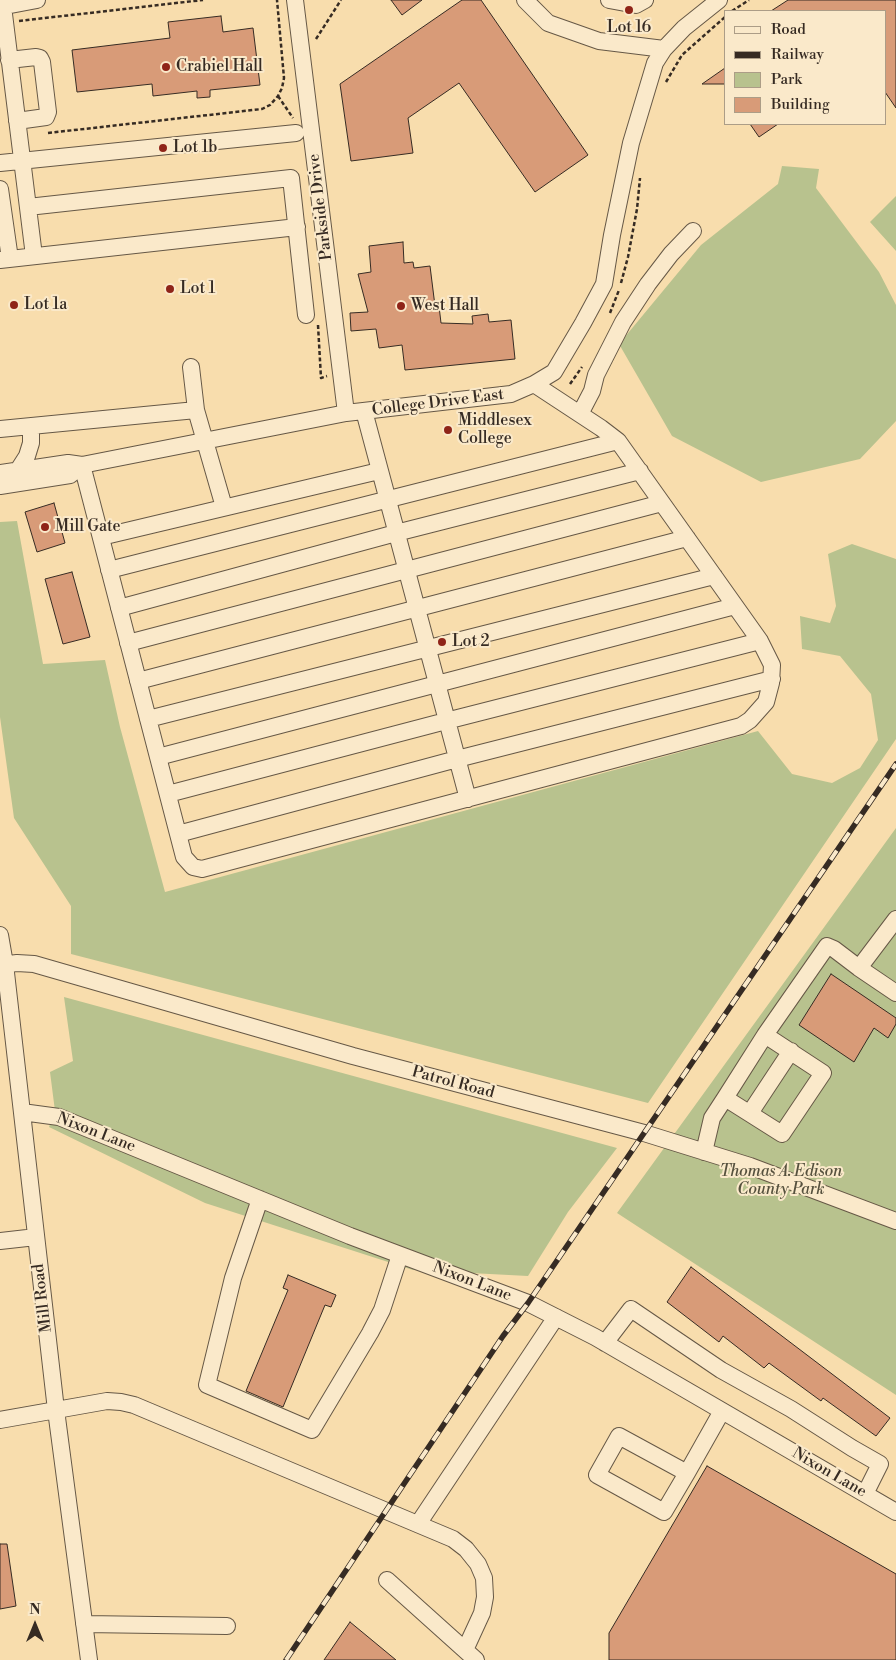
<!DOCTYPE html>
<html>
<head>
<meta charset="utf-8">
<style>
  body { margin:0 }
  #map { position:relative; width:896px; height:1660px; overflow:hidden; background:#f8ddad; font-family:"Libre Bodoni",serif }
  canvas { display:block }
  .legend { position:absolute; left:724px; top:10px; width:162px; height:115px; box-sizing:border-box; background:#fae9ca; border:1px solid #ac9d87; margin:0; padding:6px 9px; list-style:none; font-size:15px; color:#362b23 }
  .legend li { display:flex; align-items:center; gap:10px; height:25px }
  .legend b { width:25px; border:1px solid #ac9d87 }
  .north { position:absolute; left:10px; top:1600px; width:50px; height:50px; -webkit-text-stroke:4px #fae9ca; paint-order:stroke; rotate:0deg; font-size:14px; font-weight:700; line-height:20px; text-align:center; color:#362b23 }
  .north::after { content:''; display:block; margin:auto; width:18px; height:22px; background:#362b23; clip-path:polygon(50% 0,100% 100%,50% 72%,0 100%) }
</style>
</head>
<body>
<div id="map">
<canvas width="896" height="1660"></canvas>
<ul class="legend">
<li><b style="height:6px;background:#fae9ca"></b>Road</li>
<li><b style="height:6px;background:#362b23"></b>Railway</li>
<li><b style="height:14px;background:#b8c28e"></b>Park</li>
<li><b style="height:14px;background:#d89b78"></b>Building</li>
</ul>
<div class="north">N</div>
</div>
<script>
const context = document.querySelector('canvas').getContext('2d');
context.lineJoin = 'round';
function fillPath(path, color) {
  context.fillStyle = color;
  context.fill(path, 'evenodd');
}
function toPath(rows) {
  const path = new Path2D();
  for (const r of rows) {
    path.moveTo(r[0], r[1]);
    for (let i = 2; i < r.length; i += 2) path.lineTo(r[i], r[i + 1]);
  }
  return path;
}
function stroke(path, color, width, dash) {
  context.strokeStyle = color;
  context.lineWidth = width;
  context.lineCap = dash ? 'butt' : 'round';
  context.setLineDash(dash || []);
  context.stroke(path);
}
function write(font, color, halo, rows, align = 'center') {
  context.font = font + ' "Libre Bodoni",serif';
  context.lineWidth = 4;
  context.setLineDash([]);
  context.textBaseline = 'middle';
  context.strokeStyle = halo;
  context.fillStyle = color;
  for (const [text, x, y, turn = 0] of rows) {
    context.save();
    context.translate(x, y);
    context.rotate((+turn || 0) * Math.PI / 180);
    context.textAlign = isNaN(turn) ? turn : align;
    if (halo) context.strokeText(text, 0, 0);
    context.fillText(text, 0, 0);
    context.restore();
  }
}
fillPath(toPath([
  [782,166,819,169,816,188,879,272,896,305,896,421,860,459,761,482,672,436,619,344,701,245,778,184],
  [896,196,896,251,870,222],
  [17,521,43,664,105,660,120,727,165,892,758,731,792,774,832,783,860,768,878,740,871,694,840,656,802,649,800,616,830,623,836,606,828,554,852,544,896,559,896,739,648,1103,71,954,71,906,14,818,0,717,0,522],
  [896,828,896,1395,617,1213],
  [64,997,617,1148,568,1212,528,1276,413,1270,205,1203,49,1127,55,1111,50,1072,73,1061]
]), '#b8c28e');
const building = toPath([
  [391,0,422,0,402,15,391,0],
  [462,0,481,0,588,155,535,192,459,83,408,118,413,153,351,161,340,84,462,0],
  [788,0,896,0,896,108,885,92,885,11,771,11,788,0],
  [221,16,223,32,253,28,260,85,210,90,210,97,197,98,197,91,153,96,152,84,77,92,72,50,170,38,168,22,221,16],
  [725,68,725,84,702,84,725,68],
  [750,124,778,124,759,137,750,124],
  [403,242,404,263,413,262,414,268,430,266,435,306,439,306,441,323,473,324,472,316,488,314,489,322,511,320,515,359,405,370,402,345,379,348,376,329,351,331,350,313,368,312,358,274,371,272,369,246,403,242],
  [54,503,65,543,37,552,25,512,54,503],
  [72,572,90,637,63,644,45,579,72,572],
  [831,974,896,1018,896,1024,888,1038,874,1028,854,1062,799,1025,831,974],
  [691,1267,890,1418,876,1436,823,1398,821,1401,769,1363,764,1368,723,1336,719,1342,667,1302,691,1267],
  [288,1275,336,1295,331,1307,325,1305,283,1407,246,1391,288,1290,283,1288,288,1275],
  [707,1466,896,1574,896,1660,609,1660,609,1633,707,1466],
  [0,1544,7,1544,16,1606,0,1609,0,1544],
  [350,1622,396,1660,324,1660,350,1622]
]);
fillPath(building, '#d89b78');
stroke(building, '#362b23', 1);
const minor = toPath([
  [295,0,346,413],
  [525,0,548,23,599,41,664,49],
  [609,0,636,5,645,0],
  [3,6,34,256],
  [0,7,37,0],
  [9,60,36,57,40,58,42,62,48,112,46,117,17,121],
  [0,163,296,133],
  [0,189,10,259],
  [28,207,291,178,306,315],
  [0,260,297,227],
  [191,367,196,410,224,507],
  [364,411,468,799],
  [580,414,592,391,596,375,623,322,648,284,671,254,693,231],
  [0,429,196,410],
  [82,465,184,857,193,867,202,869,741,726,750,720,766,702,771,683,772,665,760,641,618,441,601,428,534,384],
  [18,470,27,456,31,443,31,426],
  [0,473,68,463,82,465,346,413,511,394,534,384,554,372,583,323,604,284,612,235,631,143,655,63,664,49,684,28,719,0],
  [0,486,70,475,82,465],
  [101,537,379,471],
  [109,570,618,441],
  [119,608,396,533,640,471],
  [128,643,662,503],
  [138,681,687,538],
  [148,719,714,576],
  [158,757,735,606],
  [168,794,446,721,760,641],
  [178,834,457,759,772,679],
  [0,935,5,964,56,1410,89,1660],
  [0,965,17,963,34,964,353,1056,644,1133,750,1166,896,1221],
  [859,968,896,919],
  [765,1035,827,946,834,949,859,968,896,993],
  [22,1112,59,1117,350,1236,528,1303,595,1337,896,1512],
  [750,1113,791,1051],
  [704,1152,712,1118,725,1098,765,1035,823,1073,782,1134,725,1098],
  [260,1199,233,1278,207,1385,312,1430,370,1333,382,1310,400,1255],
  [0,1241,36,1237],
  [605,1343,631,1309,721,1370,791,1409,852,1448,880,1464,865,1494],
  [0,1420,107,1401,121,1402,134,1405,453,1539,466,1549,478,1564,484,1578,485,1597,482,1613,465,1650],
  [687,1473,619,1436,597,1475,664,1512,687,1473,722,1411],
  [418,1524,556,1317],
  [387,1580,476,1660],
  [84,1624,227,1626]
]);
stroke(minor, '#665846', 18);
stroke(toPath([
  [732,11,749,0],
  [19,21,203,0],
  [316,39,341,0],
  [666,82,682,55,725,17],
  [278,96,293,118],
  [48,133,262,109,270,105,278,96,282,88,284,78,277,0],
  [621,283,628,257,637,209,640,178],
  [610,313,619,290],
  [318,325,321,378,327,376],
  [570,384,582,367]
]), '#362b23', 2.5, [4, 2.5]);
stroke(minor, '#fae9ca', 16);
const rail = toPath([
  [286,1660,503,1336,528,1303,896,764]
]);
stroke(rail, '#362b23', 5.5);
stroke(rail, '#fae9ca', 4, [11]);
for (const [x, y, r, color] of [
  [629,10,5,"#8f2418"],
  [166,67,5,"#8f2418"],
  [163,148,5,"#8f2418"],
  [170,289,5,"#8f2418"],
  [14,305,5,"#8f2418"],
  [401,306,5,"#8f2418"],
  [448,430,5,"#8f2418"],
  [45,527,5,"#8f2418"],
  [442,642,5,"#8f2418"]
]) {
  const dot = new Path2D();
  dot.arc(x, y, r, 0, 2 * Math.PI);
  context.fillStyle = color;
  context.fill(dot);
  stroke(dot, '#fae9ca', 2);
}
write('16px', '#362b23', '#fae9ca', [
  ["Lot 16",629,28,"center"],
  ["Crabiel Hall",176,67],
  ["Lot 1b",173,148],
  ["Lot 1",180,289],
  ["Lot 1a",24,305],
  ["West Hall",411,306],
  ["Middlesex",458,421],
  ["College",458,439],
  ["Mill Gate",55,527],
  ["Lot 2",452,642]
], 'left');
write('16px', '#362b23', '#fae9ca', [
  ["Parkside Drive",321,207,-97],
  ["College Drive East",438,403,-7],
  ["Patrol Road",453,1083,15],
  ["Nixon Lane",96,1133,21],
  ["Nixon Lane",472,1282,21],
  ["Mill Road",43,1298,-97],
  ["Nixon Lane",829,1473,30]
]);
write('italic 16px', '#56513e', '#fae9ca', [
  ["Thomas A. Edison",781,1172],
  ["County Park",781,1190]
]);
</script>
</body>
</html>
